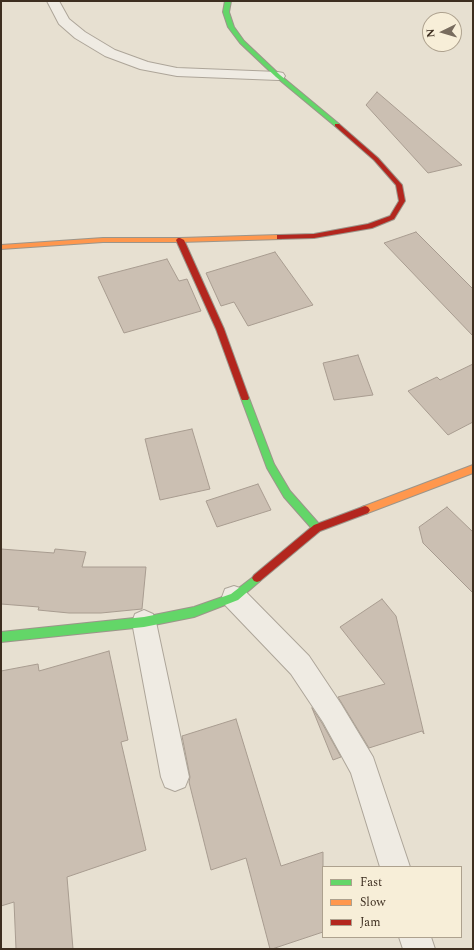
<!DOCTYPE html>
<html>
<head>
<meta charset="utf-8">
<style>
  body { margin:0 }
  #map { position:relative; width:474px; height:950px; overflow:hidden; background:#e7e0d1; font-family:Spectral,serif }
  canvas { display:block }
  .frame { position:absolute; inset:0; border:2px solid #3d2e20; pointer-events:none }
  .legend { position:absolute; left:322px; top:866px; width:140px; height:72px; box-sizing:border-box; background:#f7eed8; border:1px solid #ada18e; margin:0; padding:5px 7px; list-style:none; font-size:12px; color:#3d2e20 }
  .legend li { display:flex; align-items:center; gap:8px; height:20px }
  .legend b { width:20px; border:1px solid #ada18e }
  .north { position:absolute; left:422px; top:12px; width:40px; height:40px; box-sizing:border-box; background:#f7eed8; border:1px solid #ada18e; border-radius:50%; rotate:265deg; font-size:11px; font-weight:700; line-height:16px; text-align:center; color:#3d2e20 }
  .north::after { content:''; display:block; margin:auto; width:14px; height:18px; background:#786c5e; clip-path:polygon(50% 0,100% 100%,50% 72%,0 100%) }
</style>
</head>
<body>
<div id="map">
<canvas width="474" height="950"></canvas>
<div class="frame"></div>
<ul class="legend">
<li><b style="height:5px;background:#63d668"></b>Fast</li>
<li><b style="height:5px;background:#ff974d"></b>Slow</li>
<li><b style="height:5px;background:#b3261e"></b>Jam</li>
</ul>
<div class="north">N</div>
</div>
<script>
const context = document.querySelector('canvas').getContext('2d');
context.lineJoin = 'round';
function fillPath(path, color) {
  context.fillStyle = color;
  context.fill(path, 'evenodd');
}
function toPath(rows) {
  const path = new Path2D();
  for (const r of rows) {
    path.moveTo(r[0], r[1]);
    for (let i = 2; i < r.length; i += 2) path.lineTo(r[i], r[i + 1]);
  }
  return path;
}
function stroke(path, color, width, dash) {
  context.strokeStyle = color;
  context.lineWidth = width;
  context.lineCap = dash ? 'butt' : 'round';
  context.setLineDash(dash || []);
  context.stroke(path);
}
const building = toPath([
  [377,92,462,165,428,173,366,105,377,92],
  [416,232,473,289,473,336,384,243,416,232],
  [275,252,313,305,248,326,234,302,221,306,206,273,275,252],
  [167,259,179,281,187,279,201,311,124,333,98,277,167,259],
  [358,355,373,395,334,400,323,363,358,355],
  [473,364,473,422,448,435,408,391,437,377,440,380,473,364],
  [192,429,210,489,160,500,145,439,192,429],
  [258,484,271,510,217,527,206,501,258,484],
  [447,507,473,532,473,593,423,543,419,527,447,507],
  [1,549,54,553,55,549,86,552,82,567,146,567,142,609,101,613,69,613,38,610,39,607,1,604,1,549],
  [382,599,396,616,424,734,422,731,369,748,338,697,385,684,340,627,382,599],
  [109,651,128,740,121,742,146,850,67,877,73,949,16,949,14,902,1,906,1,671,38,664,39,671,109,651],
  [312,708,322,723,341,757,333,760,312,708],
  [236,719,281,866,323,852,323,932,272,949,270,949,246,858,211,870,189,782,190,777,182,736,236,719]
]);
fillPath(building, '#cbbfb2');
stroke(building, '#a89c90', 1);
const street = toPath([
  [47,1,59,1,69,19,85,32,115,50,148,62,177,68,278,72,283,73,285,76,283,79,278,80,177,76,140,69,105,56,75,38,59,24,47,1],
  [234,586,243,589,309,656,341,704,373,757,410,867,380,867,351,773,323,722,291,674,225,605,222,597,225,589,234,586],
  [144,610,153,614,156,622,189,777,185,787,175,791,165,787,161,777,132,622,135,614,144,610],
  [399,937,431,937,435,949,403,949,399,937]
]);
const fast = toPath([
  [225,1,231,1,229,12,234,27,244,41,280,75,339,124,339,126,335,126,276,77,240,43,228,27,223,12,225,1],
  [245,395,249,398,274,464,290,491,320,525,322,528,320,531,317,532,314,531,284,497,267,468,241,398,245,395],
  [257,574,260,575,262,578,260,581,238,600,194,617,144,627,1,642,1,632,144,617,194,607,231,594,257,574]
]);
const slow = toPath([
  [279,235,281,235,281,239,180,242,103,242,1,249,1,245,103,238,180,238,279,235],
  [473,465,473,473,365,514,362,513,360,510,362,507,473,465]
]);
const jam = toPath([
  [335,124,339,124,378,158,402,185,405,201,394,219,372,228,314,238,277,239,277,235,279,235,314,234,368,224,390,216,399,201,396,185,374,160,335,126,335,124],
  [178,238,180,238,184,240,224,329,249,398,248,400,242,400,241,398,216,329,176,240,178,238],
  [365,506,368,507,370,510,368,513,320,531,260,581,257,582,254,581,252,578,254,575,314,525,365,506]
]);
stroke(street, '#ada599', 2);
stroke(fast, '#9c958a', 2);
stroke(slow, '#9c958a', 2);
stroke(jam, '#9c958a', 2);
fillPath(street, '#efebe3');
fillPath(fast, '#63d668');
fillPath(slow, '#ff974d');
fillPath(jam, '#b3261e');
</script>
</body>
</html>
